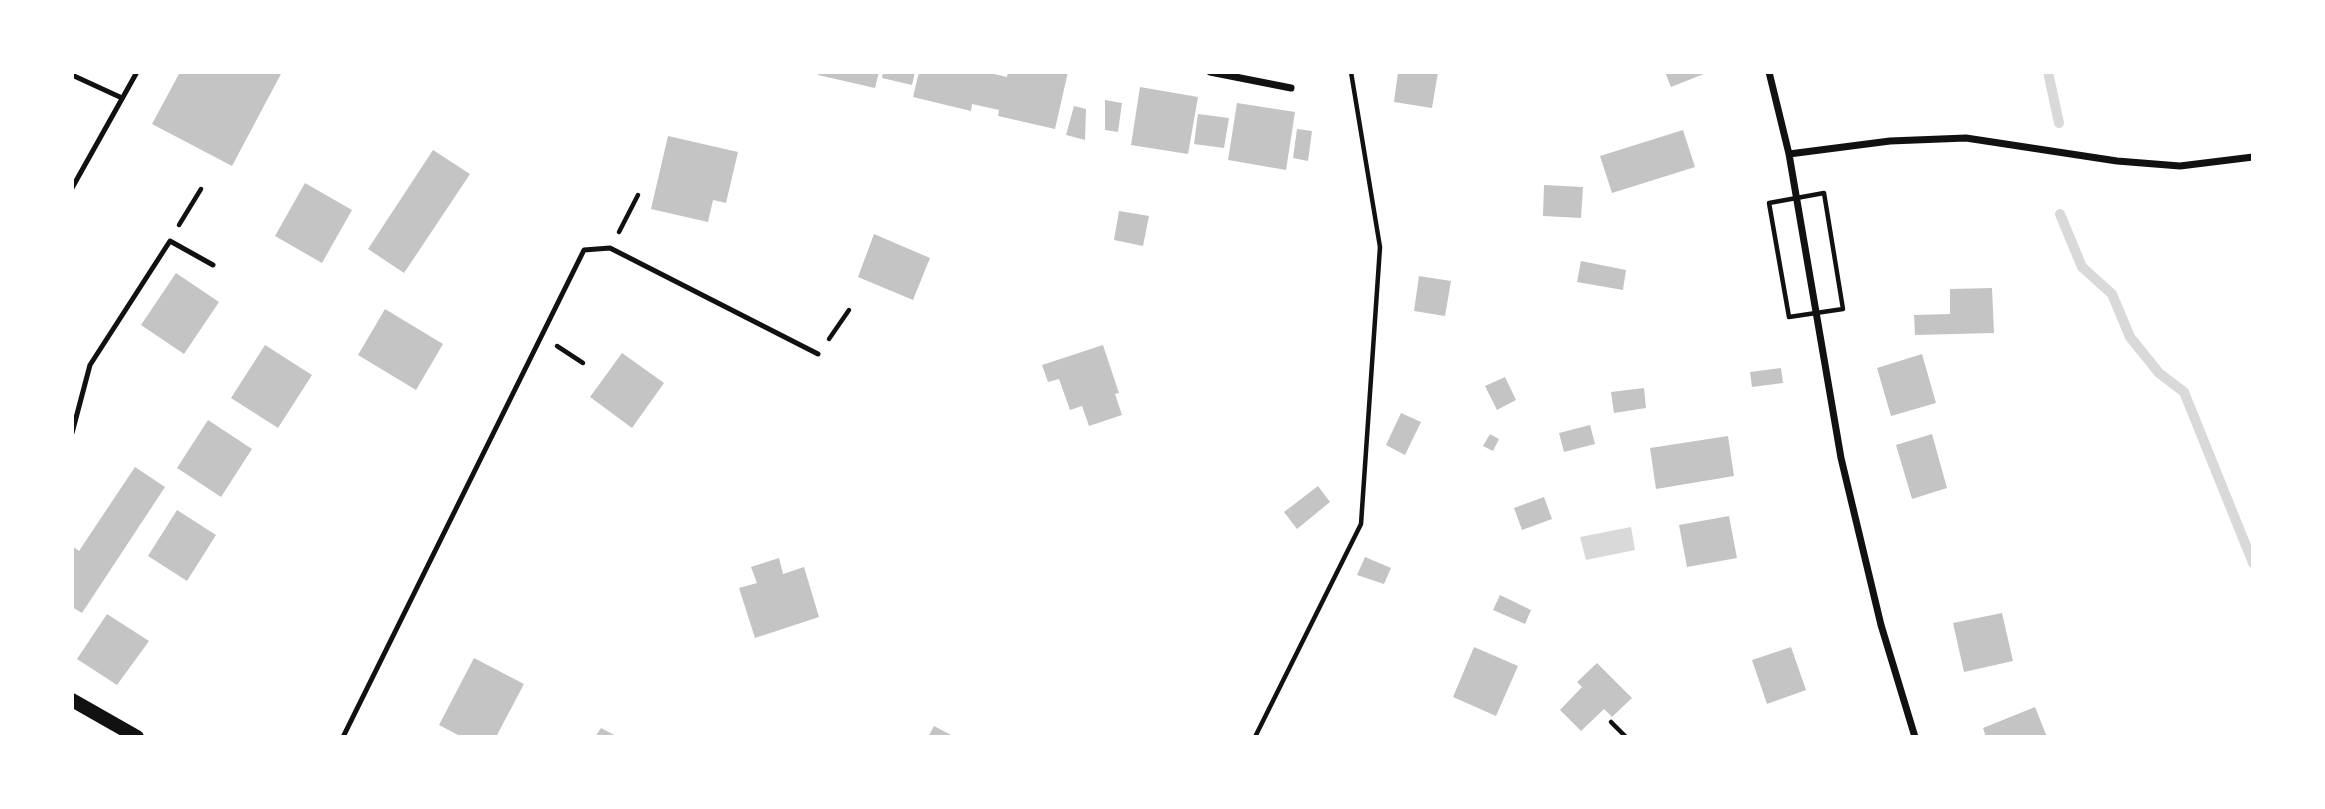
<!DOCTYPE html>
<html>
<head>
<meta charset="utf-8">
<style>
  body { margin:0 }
  #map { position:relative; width:2325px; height:809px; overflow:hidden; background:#fff; font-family:"Source Sans 3",sans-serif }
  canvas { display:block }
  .frame { position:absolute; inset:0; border:74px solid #fff; pointer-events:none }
</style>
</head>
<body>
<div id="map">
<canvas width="2325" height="809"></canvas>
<div class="frame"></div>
</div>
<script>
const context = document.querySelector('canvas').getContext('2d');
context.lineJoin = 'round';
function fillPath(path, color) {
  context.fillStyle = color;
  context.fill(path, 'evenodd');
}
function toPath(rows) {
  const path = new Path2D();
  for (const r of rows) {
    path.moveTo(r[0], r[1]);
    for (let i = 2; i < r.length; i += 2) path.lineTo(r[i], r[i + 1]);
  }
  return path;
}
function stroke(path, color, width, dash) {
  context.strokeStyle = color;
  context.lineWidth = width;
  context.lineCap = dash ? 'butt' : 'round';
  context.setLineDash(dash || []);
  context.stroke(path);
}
fillPath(toPath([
  [1631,527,1635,550,1586,560,1580,537]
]), '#d9d9d9');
stroke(toPath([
  [2048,72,2059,123],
  [2060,214,2082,267,2112,294,2130,337,2159,373,2184,392,2253,563]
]), '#d9d9d9', 10);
fillPath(toPath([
  [180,72,282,72,232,166,152,124],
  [819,72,879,72,875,88,818,75],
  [883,72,915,72,912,85,882,78],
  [919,72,986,72,1007,77,1008,72,1068,72,1055,129,998,116,999,110,972,104,971,111,913,97],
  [1398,72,1438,72,1432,108,1394,102],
  [1665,72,1709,72,1671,87],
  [1140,87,1198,97,1188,154,1131,145],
  [1105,100,1122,103,1118,132,1105,130],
  [1237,103,1295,112,1286,170,1228,160],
  [1074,106,1086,109,1085,140,1066,135],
  [1198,114,1229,118,1224,148,1194,144],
  [1297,129,1312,131,1308,161,1293,158],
  [1683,130,1695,167,1612,193,1600,156],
  [668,136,738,152,726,203,713,200,708,222,651,209],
  [433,150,470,174,404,273,368,249],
  [305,183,352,210,322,263,275,236],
  [1544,185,1583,187,1581,218,1543,216],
  [1119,211,1149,216,1143,246,1114,240],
  [874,234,930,258,913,300,858,277],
  [1581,261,1626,270,1623,290,1577,282],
  [176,273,219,302,184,354,141,325],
  [1419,276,1451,281,1445,316,1414,311],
  [1992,288,1994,333,1915,335,1914,315,1950,314,1950,289],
  [385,309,443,344,416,390,358,355],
  [265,345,312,375,278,428,231,398],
  [1103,345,1119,393,1115,394,1122,415,1089,426,1082,406,1070,410,1059,379,1048,382,1042,365],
  [622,353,664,383,632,428,590,397],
  [1922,354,1936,403,1891,416,1877,368],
  [1781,368,1783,383,1752,387,1750,372],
  [1505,377,1516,400,1497,410,1485,386],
  [1644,388,1646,408,1614,413,1611,392],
  [1401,413,1421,422,1405,455,1386,445],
  [208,420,252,449,221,497,177,468],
  [1590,425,1595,444,1564,452,1559,433],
  [1490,434,1499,439,1493,451,1483,446],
  [1932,434,1947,488,1912,499,1896,445],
  [1728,436,1734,476,1656,489,1650,448],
  [135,467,165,487,82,613,72,607,72,546,79,551],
  [1318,486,1330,502,1297,529,1284,512],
  [1544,497,1552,519,1522,530,1514,508],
  [177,510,216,535,187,581,148,556],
  [1729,516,1737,558,1687,567,1679,525],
  [1365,557,1391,568,1384,584,1357,575],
  [779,558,783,574,804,567,819,617,755,638,739,588,757,583,751,567],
  [1500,595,1531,610,1525,624,1493,610],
  [2002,613,2013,661,1964,672,1953,623],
  [107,614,149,641,117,685,77,659],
  [1474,647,1518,666,1496,716,1453,697],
  [1791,647,1806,690,1767,704,1752,660],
  [474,658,524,684,496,737,462,737,439,725],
  [1597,663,1632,698,1612,717,1604,709,1581,731,1560,710,1582,687,1577,682],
  [2035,707,2047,737,1986,737,1983,728],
  [934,726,955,737,928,737],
  [601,728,618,737,595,737]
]), '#c4c4c4');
stroke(toPath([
  [1824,193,1843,309,1789,317,1769,203,1824,193],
  [179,225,201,189],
  [619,232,638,195],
  [829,339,849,310],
  [557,346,583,363],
  [1611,722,1626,737],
  [1255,737,1361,524,1380,247,1351,72]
]), '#111', 4.5);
stroke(toPath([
  [72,75,122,98],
  [72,188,137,72],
  [72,433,90,365,170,241,213,265],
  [343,737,584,250,610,248,818,354]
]), '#111', 5);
stroke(toPath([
  [1210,72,1291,88],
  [1769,72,1789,154,1841,458,1881,625,1915,737],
  [1789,154,1890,141,1966,138,2117,161,2180,166,2253,157]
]), '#111', 7);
stroke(toPath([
  [72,700,137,737]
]), '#111', 14);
</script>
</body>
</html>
